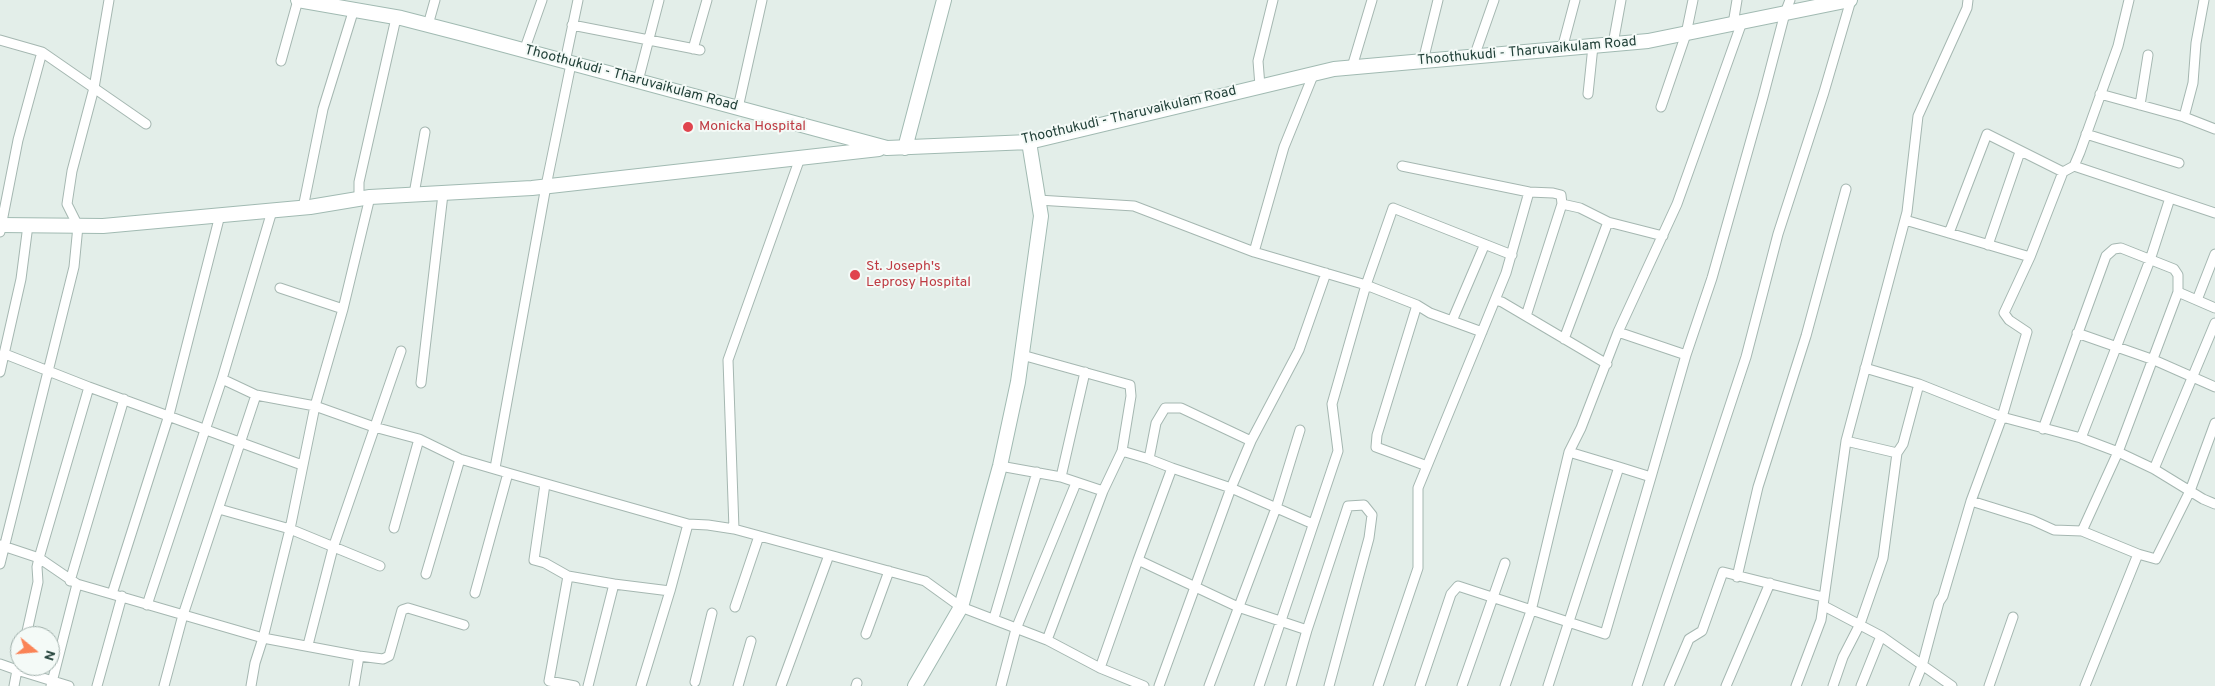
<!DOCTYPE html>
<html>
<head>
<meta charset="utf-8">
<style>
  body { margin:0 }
  #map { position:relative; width:2215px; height:686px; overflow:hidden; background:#e3eee9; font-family:Overpass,sans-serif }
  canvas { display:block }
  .north { position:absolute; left:10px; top:626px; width:50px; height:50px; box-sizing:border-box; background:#f4faf7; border:1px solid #a0b0ab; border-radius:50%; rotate:107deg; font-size:14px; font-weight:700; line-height:20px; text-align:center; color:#224139 }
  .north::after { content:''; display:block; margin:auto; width:18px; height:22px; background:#fa8356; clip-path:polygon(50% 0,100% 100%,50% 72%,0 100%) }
</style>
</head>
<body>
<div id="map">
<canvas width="2215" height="686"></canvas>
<div class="north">N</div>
</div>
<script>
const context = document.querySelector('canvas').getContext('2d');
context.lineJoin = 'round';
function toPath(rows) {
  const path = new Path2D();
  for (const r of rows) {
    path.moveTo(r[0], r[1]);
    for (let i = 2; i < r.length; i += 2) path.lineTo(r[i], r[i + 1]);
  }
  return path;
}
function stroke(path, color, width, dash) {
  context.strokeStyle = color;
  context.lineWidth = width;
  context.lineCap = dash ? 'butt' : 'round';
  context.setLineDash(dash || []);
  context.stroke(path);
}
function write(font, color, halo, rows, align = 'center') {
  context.font = font + ' Overpass,sans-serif';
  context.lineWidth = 4;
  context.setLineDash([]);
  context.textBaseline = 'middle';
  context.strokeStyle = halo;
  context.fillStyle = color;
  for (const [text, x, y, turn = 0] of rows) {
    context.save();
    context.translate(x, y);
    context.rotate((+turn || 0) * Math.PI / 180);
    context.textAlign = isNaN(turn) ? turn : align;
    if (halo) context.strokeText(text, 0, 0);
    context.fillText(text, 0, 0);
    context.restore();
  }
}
const street = toPath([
  [1733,24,1737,0],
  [428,25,435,0],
  [572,25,700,50],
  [0,40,42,52,146,124],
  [1613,44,1621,0],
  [693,49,707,0],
  [1562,49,1575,0],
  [524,51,542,0],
  [1474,57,1494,0],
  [281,61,298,0],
  [1423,61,1438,0],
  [565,62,578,0],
  [1352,67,1372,0],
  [1314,73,1284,147,1254,252,1366,285,1393,208,1512,255],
  [638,81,659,0],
  [1260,86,1258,61,1273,0],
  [1588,94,1593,46],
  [2100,94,2184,117,2215,129],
  [2140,105,2148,55],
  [1661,107,1686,34,1693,0],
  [738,108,762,0],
  [2184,117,2193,83,2196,43,2204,0],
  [2086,134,2179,163],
  [2074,166,2215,213],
  [414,194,425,132],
  [359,199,359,182,396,18],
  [1038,200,1134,206,1254,252],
  [1562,204,1580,208,1608,222,1663,236],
  [303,208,323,109,354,9],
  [272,211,222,379,256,395,315,406,374,427,419,439,460,459,508,473],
  [1905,220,2030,257,2063,172,2074,166,2080,152,2118,46,2129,0],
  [0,232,18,140,42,52],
  [1949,233,1987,134,2063,172],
  [1988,245,2020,152],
  [280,288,343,309],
  [1495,300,1502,302,1607,364],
  [2197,300,2215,254],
  [1417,305,1377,435,1376,447,1427,466],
  [1526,316,1562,204,1561,195,1553,193,1529,192],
  [1452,321,1484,246],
  [2077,333,2154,360,2215,387],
  [1564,339,1608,222],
  [5,354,89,387,302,465],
  [1022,355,1130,385,1131,396,1122,451],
  [1686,355,1712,278,1763,97,1785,13,1790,0],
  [1865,368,1919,384,2002,417,2081,438,2118,452,2154,469,2203,499,2215,504],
  [0,372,21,279,28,225],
  [421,383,443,194],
  [2043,429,2106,256,2114,249,2121,248,2174,269,2178,275,2178,292],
  [2081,438,2150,260,2170,198],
  [1846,441,1897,453],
  [1569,452,1619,467],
  [1000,466,1061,477,1103,491],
  [495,468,546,186,571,64],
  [1172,468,1149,459,1156,423,1165,408,1181,408,1251,441],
  [2154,469,2215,323],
  [1061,477,1085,372],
  [545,484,534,560,545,563,568,576],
  [1971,501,2032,520,2054,530,2082,531],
  [219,509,290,529,380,566],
  [394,528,419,439],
  [734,529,728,360,800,158],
  [0,545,39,558,89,387],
  [2138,554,2156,559,2190,491,2215,423],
  [1138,560,1172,468,1231,488,1313,524],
  [0,564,74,267,78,226,67,204,72,171,94,88,109,0],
  [426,574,460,459],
  [1737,577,1758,487,1806,336,1846,189],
  [70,581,124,399],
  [475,593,508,473,688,524],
  [112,594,169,415,220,215],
  [147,605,222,379],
  [1824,606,1881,636,1952,686],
  [735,607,759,536],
  [994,618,1037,472],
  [866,634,889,571],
  [26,636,38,582,37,567,39,558,77,584,263,638,255,663,251,686],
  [1047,640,1103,491,1122,451,1149,459],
  [308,645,333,548,401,351],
  [359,656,383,659,389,656,402,610,408,608,464,625],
  [20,659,17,670,69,686],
  [0,664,17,670,14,686],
  [1100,668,1138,560,1238,607,1307,630],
  [695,682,712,613],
  [51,686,77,584],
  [97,686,122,596],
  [164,686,183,615,256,395],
  [354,686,359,656,263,638,290,529,315,406,343,309,370,197],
  [575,686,549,681,568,576,614,584],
  [588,686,614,584,670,591,688,524,708,525,734,529,925,581,961,607,1047,640,1100,668,1144,686],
  [641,686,670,591],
  [738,686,751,641],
  [781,686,829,555],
  [856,686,857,683],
  [1001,686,1016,629,1076,483],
  [1159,686,1231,488,1251,441,1299,350,1326,273],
  [1209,686,1276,508,1300,430],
  [1259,686,1338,451,1332,404,1366,285,1417,305,1430,313,1482,332],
  [1291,686,1307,630,1348,506,1364,505,1372,515,1369,538,1329,686],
  [1378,686,1418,568,1418,488,1506,273,1529,192,1402,166],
  [1420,686,1451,594,1458,586,1605,634,1651,477],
  [1462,686,1505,563],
  [1505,686,1531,611,1569,452,1581,428,1618,332,1677,204,1742,22],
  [1548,686,1619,467,1651,477,1686,355,1618,332],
  [1637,686,1746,357,1778,234,1824,92,1851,0],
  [1669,686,1689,639,1702,631,1723,572,1823,597],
  [1726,686,1770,583],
  [1796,686,1821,620,1846,441,1907,212,1918,116,1967,8,1968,0],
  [1833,686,1843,657,1860,624,1883,558,1897,453,1903,444,1919,384],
  [1861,686,1881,636],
  [1914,686,1922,666,1939,602,1943,596,1971,501,2002,417,2027,332,2009,320,2004,313,2030,257],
  [1989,686,2013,617],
  [2085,686,2138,554,2082,531,2118,452,2178,292,2215,308]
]);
const secondary = toPath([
  [298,0,401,18,467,35,887,148,1029,142,1334,69,1648,41,1850,0],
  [905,148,944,0],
  [0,225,103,226,310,207,370,197,532,188,879,149],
  [915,686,961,607,1000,466,1018,382,1041,216,1029,142]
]);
stroke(street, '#a5b7b1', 11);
stroke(secondary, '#a1bab2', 16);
stroke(street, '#fff', 9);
stroke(secondary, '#fff', 14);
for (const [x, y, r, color] of [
  [688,127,6,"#e0444e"],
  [855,275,6,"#e0444e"]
]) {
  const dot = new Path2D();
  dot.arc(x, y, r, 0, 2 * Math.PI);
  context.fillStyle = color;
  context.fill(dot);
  stroke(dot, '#f4faf7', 2);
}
write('14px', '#224139', '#f4faf7', [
  ["Thoothukudi - Tharuvaikulam Road",1527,52,-5],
  ["Thoothukudi - Tharuvaikulam Road",631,79,15],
  ["Thoothukudi - Tharuvaikulam Road",1129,116,-13]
]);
write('14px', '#be3a42', '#f4faf7', [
  ["Monicka Hospital",699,127],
  ["St. Joseph's",866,267],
  ["Leprosy Hospital",866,283]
], 'left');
</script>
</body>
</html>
